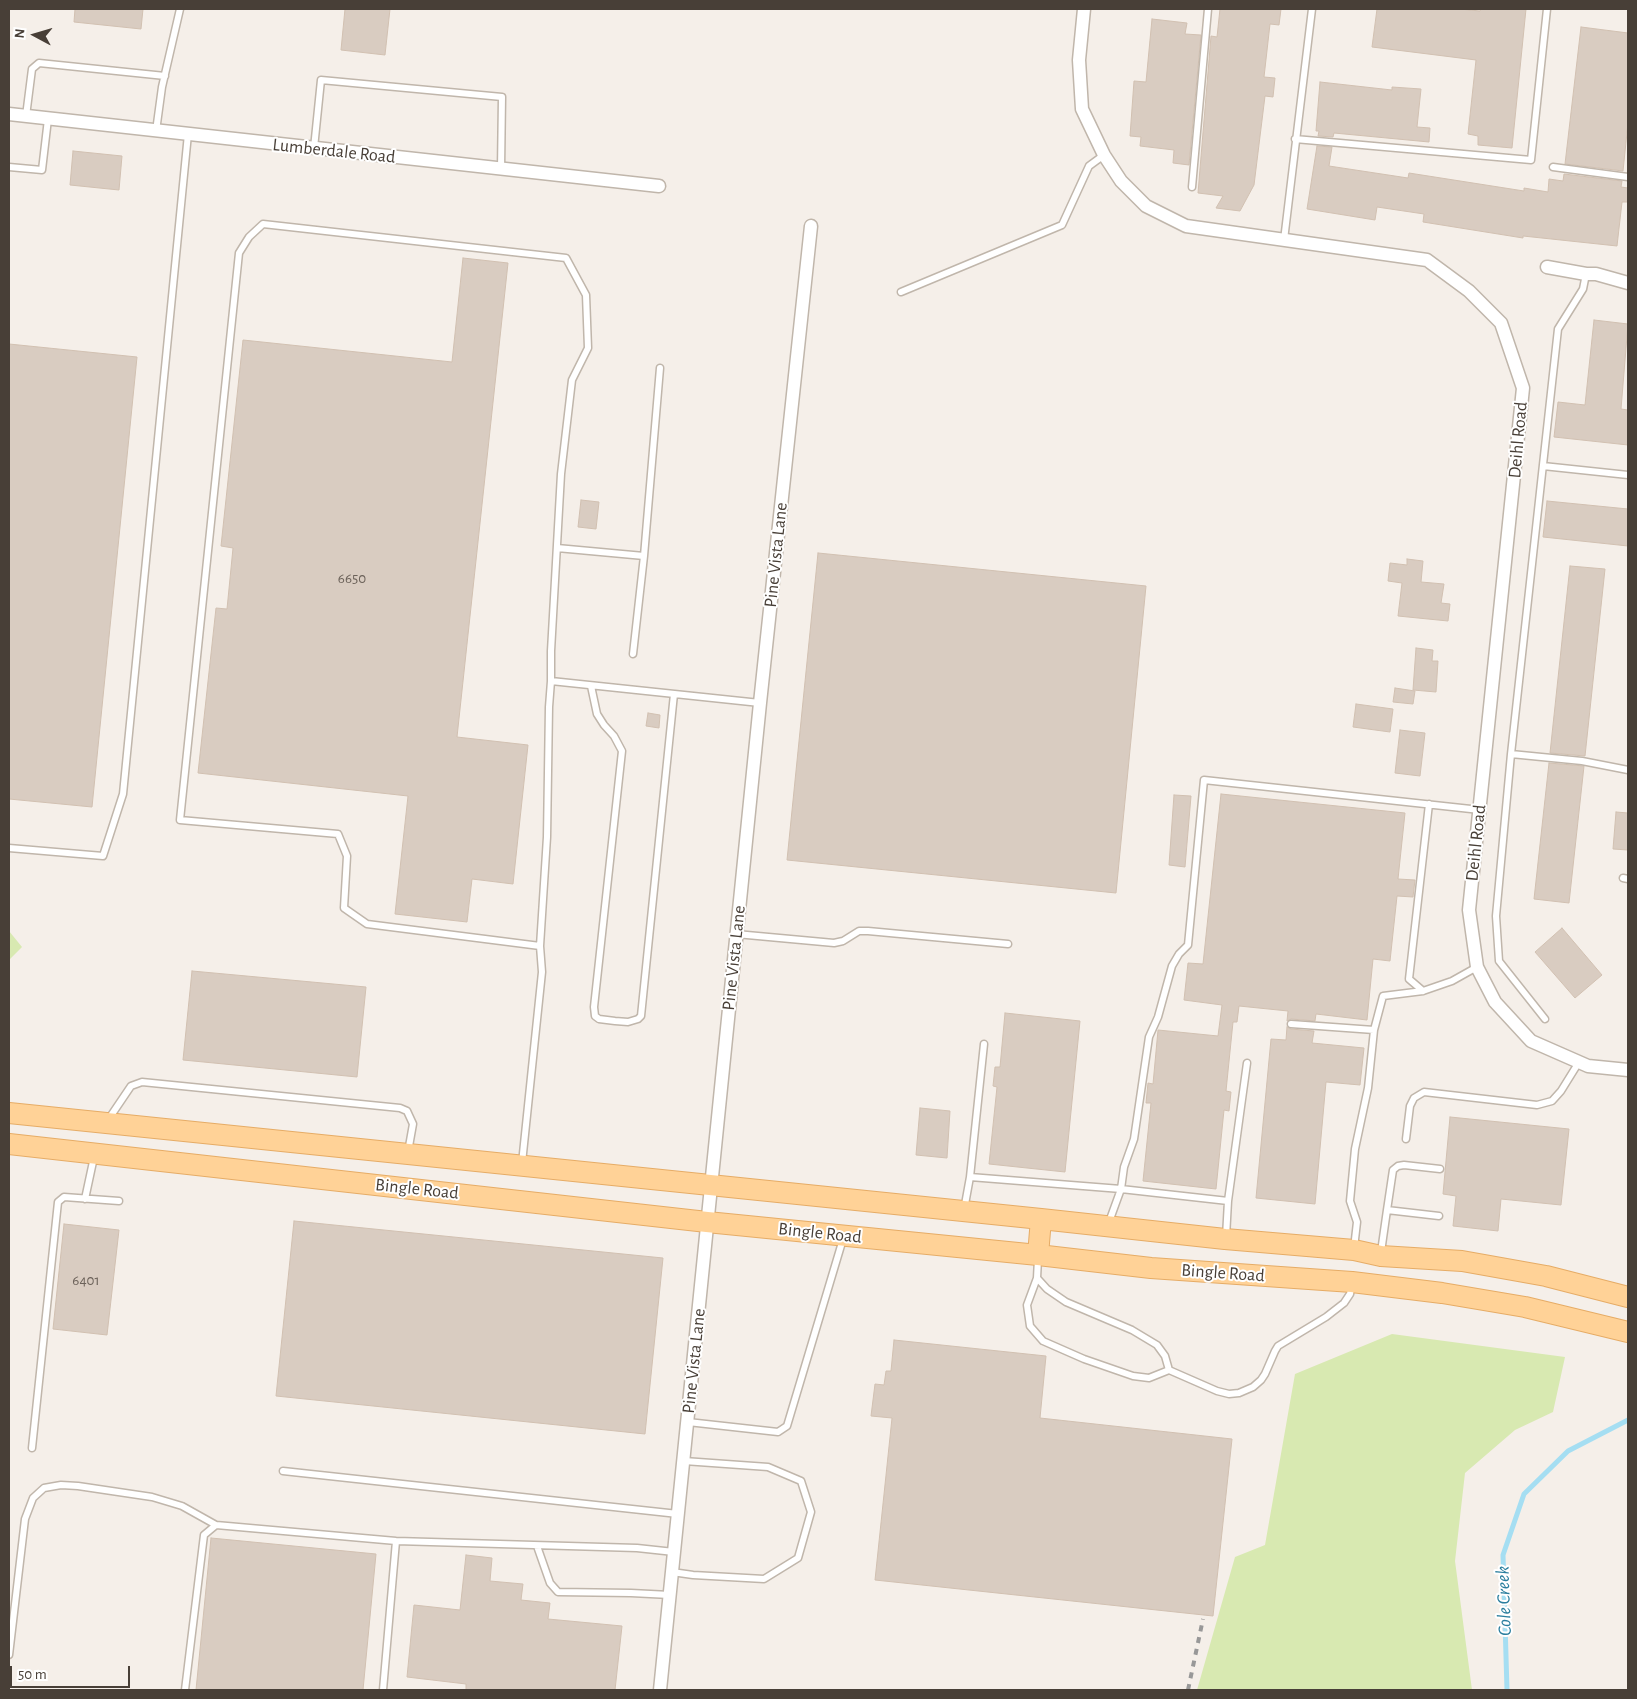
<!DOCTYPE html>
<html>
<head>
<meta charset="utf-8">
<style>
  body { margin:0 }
  #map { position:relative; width:1637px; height:1699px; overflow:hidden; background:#f5efe9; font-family:"Alegreya Sans",sans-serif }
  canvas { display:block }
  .frame { position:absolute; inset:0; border:10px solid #483f37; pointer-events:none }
  .north { position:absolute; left:10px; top:10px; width:50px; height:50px; -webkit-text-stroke:4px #fff; paint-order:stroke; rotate:276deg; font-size:14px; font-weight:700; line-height:20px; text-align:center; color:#483f37 }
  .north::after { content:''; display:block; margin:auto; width:18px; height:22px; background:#483f37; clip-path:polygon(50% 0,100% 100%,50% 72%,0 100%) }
  .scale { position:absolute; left:10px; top:1666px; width:120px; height:22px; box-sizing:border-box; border:2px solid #483f37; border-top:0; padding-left:6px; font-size:15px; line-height:18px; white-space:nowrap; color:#483f37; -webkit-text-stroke:4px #fff; paint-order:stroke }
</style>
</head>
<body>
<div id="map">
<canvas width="1637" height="1699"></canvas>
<div class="frame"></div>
<div class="north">N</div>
<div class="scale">50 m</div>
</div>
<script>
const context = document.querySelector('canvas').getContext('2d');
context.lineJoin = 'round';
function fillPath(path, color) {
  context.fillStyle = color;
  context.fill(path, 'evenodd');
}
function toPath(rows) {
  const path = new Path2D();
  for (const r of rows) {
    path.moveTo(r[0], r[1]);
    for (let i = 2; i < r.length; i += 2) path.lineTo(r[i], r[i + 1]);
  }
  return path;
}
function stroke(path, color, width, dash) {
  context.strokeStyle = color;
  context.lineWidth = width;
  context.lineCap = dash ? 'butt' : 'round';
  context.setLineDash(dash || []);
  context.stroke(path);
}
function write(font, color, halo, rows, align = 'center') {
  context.font = font + ' "Alegreya Sans",sans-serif';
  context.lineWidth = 4;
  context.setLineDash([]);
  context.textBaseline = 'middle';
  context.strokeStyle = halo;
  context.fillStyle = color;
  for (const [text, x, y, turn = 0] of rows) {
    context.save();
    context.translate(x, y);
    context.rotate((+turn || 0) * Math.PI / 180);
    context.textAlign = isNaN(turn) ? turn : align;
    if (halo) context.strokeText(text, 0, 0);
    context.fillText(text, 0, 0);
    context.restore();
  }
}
fillPath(toPath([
  [9,931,22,947,9,960],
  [1392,1334,1565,1357,1553,1412,1515,1430,1465,1473,1455,1561,1472,1690,1197,1690,1235,1557,1265,1545,1295,1374]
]), '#d8e9b1');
stroke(toPath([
  [1507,1690,1503,1555,1524,1494,1568,1451,1628,1420]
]), '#a5def2', 5);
const building = toPath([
  [75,9,143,9,141,29,74,22,75,9],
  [345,9,390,9,385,55,341,50,345,9],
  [1220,9,1281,9,1279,25,1270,24,1264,77,1275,78,1273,97,1265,96,1254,185,1240,211,1216,208,1223,196,1198,193,1211,36,1217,37,1220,9],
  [1377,9,1460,9,1480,11,1481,9,1526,9,1512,148,1478,145,1478,136,1468,134,1476,60,1372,47,1377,9],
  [1152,19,1187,23,1185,34,1201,35,1189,165,1173,163,1174,150,1140,146,1141,137,1130,136,1134,81,1146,82,1152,19],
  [1581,27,1628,33,1628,123,1623,171,1565,164,1581,27],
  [1320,82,1392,90,1392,87,1421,89,1417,127,1430,128,1429,142,1334,133,1333,137,1318,136,1319,131,1316,131,1320,82],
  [1317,146,1332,147,1329,166,1408,178,1409,173,1524,191,1524,188,1548,192,1549,179,1563,181,1564,174,1622,181,1621,187,1628,188,1628,202,1622,202,1617,246,1523,236,1523,238,1423,222,1424,214,1377,207,1375,220,1307,209,1317,146],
  [73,151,122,156,119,190,70,185,73,151],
  [463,258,508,263,457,737,528,745,513,884,472,879,467,922,395,914,408,796,198,773,216,608,227,609,233,548,221,546,243,340,452,362,463,258],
  [1594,320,1628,324,1621,409,1628,410,1628,445,1554,437,1558,402,1585,405,1594,320],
  [9,344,137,357,92,807,9,799,9,344],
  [581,500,599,502,596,529,578,527,581,500],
  [1547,501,1628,509,1628,546,1543,537,1547,501],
  [818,553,1146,586,1116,893,787,860,818,553],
  [1407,559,1423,561,1421,582,1444,584,1441,603,1450,604,1448,621,1398,616,1402,583,1388,581,1390,563,1407,565,1407,559],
  [1570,566,1605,569,1585,756,1550,753,1570,566],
  [1416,648,1433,650,1432,661,1438,661,1436,692,1413,690,1416,648],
  [1395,688,1415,691,1413,704,1393,702,1395,688],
  [1356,704,1393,709,1390,732,1353,727,1356,704],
  [648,713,660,715,659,728,646,726,648,713],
  [1400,730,1425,733,1420,776,1395,773,1400,730],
  [1549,763,1584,766,1569,903,1534,899,1549,763],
  [1221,794,1405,813,1398,879,1415,880,1413,897,1397,896,1390,961,1373,959,1367,1020,1316,1014,1315,1021,1291,1019,1287,1021,1288,1011,1239,1006,1237,1022,1233,1022,1226,1091,1231,1092,1229,1111,1224,1110,1216,1189,1143,1181,1151,1103,1146,1103,1148,1083,1153,1084,1158,1030,1218,1036,1222,1005,1184,1000,1188,963,1203,964,1221,794],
  [1174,795,1191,796,1185,867,1169,865,1174,795],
  [1616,812,1628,813,1628,850,1613,849,1616,812],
  [1562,928,1602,975,1575,998,1535,952,1562,928],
  [192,971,366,987,357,1077,183,1060,192,971],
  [1005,1013,1080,1021,1065,1172,989,1164,997,1087,993,1086,995,1067,1000,1067,1005,1013],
  [1287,1027,1291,1029,1314,1031,1312,1043,1364,1048,1360,1085,1326,1082,1315,1204,1256,1198,1271,1039,1286,1040,1287,1027],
  [920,1108,950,1111,947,1158,916,1155,920,1108],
  [1450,1117,1569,1129,1561,1205,1501,1199,1498,1231,1453,1226,1456,1196,1443,1194,1450,1117],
  [294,1221,663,1258,645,1434,276,1396,294,1221],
  [64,1224,119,1230,107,1335,53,1329,64,1224],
  [894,1340,1046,1356,1040,1418,1232,1439,1213,1616,875,1580,892,1418,871,1416,875,1384,884,1385,886,1371,891,1371,894,1340],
  [211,1538,376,1554,363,1690,196,1690,211,1538],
  [466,1555,492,1558,490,1581,523,1584,521,1600,550,1603,548,1619,622,1626,615,1690,466,1690,466,1684,407,1677,414,1605,460,1610,466,1555]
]);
fillPath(building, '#d9ccc1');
stroke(building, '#d1c0b1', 1);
const service = toPath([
  [26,116,32,69,39,63,165,76],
  [156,131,162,87,180,9],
  [1295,139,1531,160,1547,9],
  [314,148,321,80,502,97,501,169],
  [9,167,42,170,48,119],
  [1553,167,1628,177],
  [1192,187,1208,9],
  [1284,240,1312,9],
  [901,292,1062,225,1089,166,1104,155],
  [1543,466,1628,475],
  [557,548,644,556,660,368],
  [633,654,644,556],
  [591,686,597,714,604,725,614,736,622,751,594,1007,595,1016,599,1019,615,1021,628,1022,638,1019,641,1016,674,694],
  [1511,754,1558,329,1583,289,1586,274],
  [9,848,103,856,123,794,188,134],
  [1623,878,1628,879],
  [736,934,834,943,843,941,859,931,868,931,1008,944],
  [540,946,367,924,344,908,347,856,338,834,180,820,239,253,249,237,263,224,566,258,586,295,588,348,572,380,561,474,551,651,551,681],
  [1423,991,1409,979,1429,804],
  [1545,1019,1499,961,1496,916,1511,754,1582,761,1628,770],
  [1291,1024,1374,1030],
  [984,1044,970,1177,1121,1189,1228,1201,1247,1063],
  [108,1120,131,1086,142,1082,400,1108,407,1111,413,1124,408,1152],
  [1406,1139,1410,1106,1414,1098,1424,1092,1537,1105,1552,1101,1561,1091,1579,1062],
  [522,1163,542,972,540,946,547,837,549,707,551,681,760,703],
  [85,1199,94,1157],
  [964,1210,970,1177],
  [1387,1210,1393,1170,1398,1166,1404,1165,1440,1169],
  [1109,1222,1121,1189,1124,1167,1134,1139,1149,1037,1158,1017,1172,966,1179,954,1188,945,1204,780,1480,810],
  [1226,1237,1228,1201],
  [1354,1248,1357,1222,1350,1201,1355,1149,1368,1088,1374,1030,1383,996,1423,991,1452,981,1477,967],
  [1381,1252,1387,1210,1439,1216],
  [1038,1259,1037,1278,1047,1289,1066,1302,1132,1330,1157,1345,1165,1356,1169,1370,1217,1391,1229,1394,1239,1393,1253,1387,1261,1380,1265,1374,1275,1351,1278,1346,1326,1317,1344,1303,1350,1294,1352,1284],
  [1037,1278,1027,1305,1030,1326,1043,1341,1084,1359,1133,1376,1149,1378,1169,1370],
  [688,1422,778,1432,787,1426,843,1239],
  [32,1448,58,1202,64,1197,119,1201],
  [283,1471,678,1514],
  [537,1546,550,1583,558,1592,631,1593,670,1595],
  [672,1572,693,1575,764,1579,798,1558,811,1512,801,1481,768,1467,684,1461],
  [9,1655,25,1519,33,1498,44,1488,61,1485,78,1486,152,1497,182,1506,216,1525],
  [185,1690,204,1535,216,1525,396,1541,637,1548,674,1552],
  [383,1690,396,1541]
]);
const minor = toPath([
  [1084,9,1079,60,1082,109,1104,155,1121,181,1146,206,1186,226,1427,260,1469,291,1501,323,1523,388,1469,910,1477,967,1495,1002,1531,1041,1588,1066,1628,1070],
  [9,114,659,186],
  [1547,267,1586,274,1596,274,1628,283],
  [660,1690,760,703,811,226]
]);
const primary = toPath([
  [9,1113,1041,1219,1225,1239,1354,1250,1381,1256,1462,1261,1546,1276,1628,1297],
  [9,1144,707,1222,1038,1255,1151,1268,1352,1282,1442,1293,1525,1307,1628,1332],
  [1038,1255,1041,1219]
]);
stroke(service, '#c0b6ab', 9);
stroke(minor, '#c0b6ab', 15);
stroke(primary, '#e6ac66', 22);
stroke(service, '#fff', 6);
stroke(minor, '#fff', 12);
stroke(primary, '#ffd297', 20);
stroke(toPath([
  [1188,1690,1203,1619]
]), '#989898', 4, [6, 6]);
write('15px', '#6c625a', null, [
  ["6650",352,578],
  ["6401",86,1280]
]);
write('18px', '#483f37', '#fff', [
  ["Lumberdale Road",334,151,6],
  ["Deihl Road",1518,440,-85],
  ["Pine Vista Lane",776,555,-84],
  ["Deihl Road",1476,843,-84],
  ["Pine Vista Lane",734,958,-84],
  ["Bingle Road",417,1189,6],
  ["Bingle Road",820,1233,6],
  ["Bingle Road",1223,1273,4],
  ["Pine Vista Lane",694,1361,-84]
]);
write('italic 19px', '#2a7e9e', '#fff', [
  ["Cole Creek",1504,1601,-92]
]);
</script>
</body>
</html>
